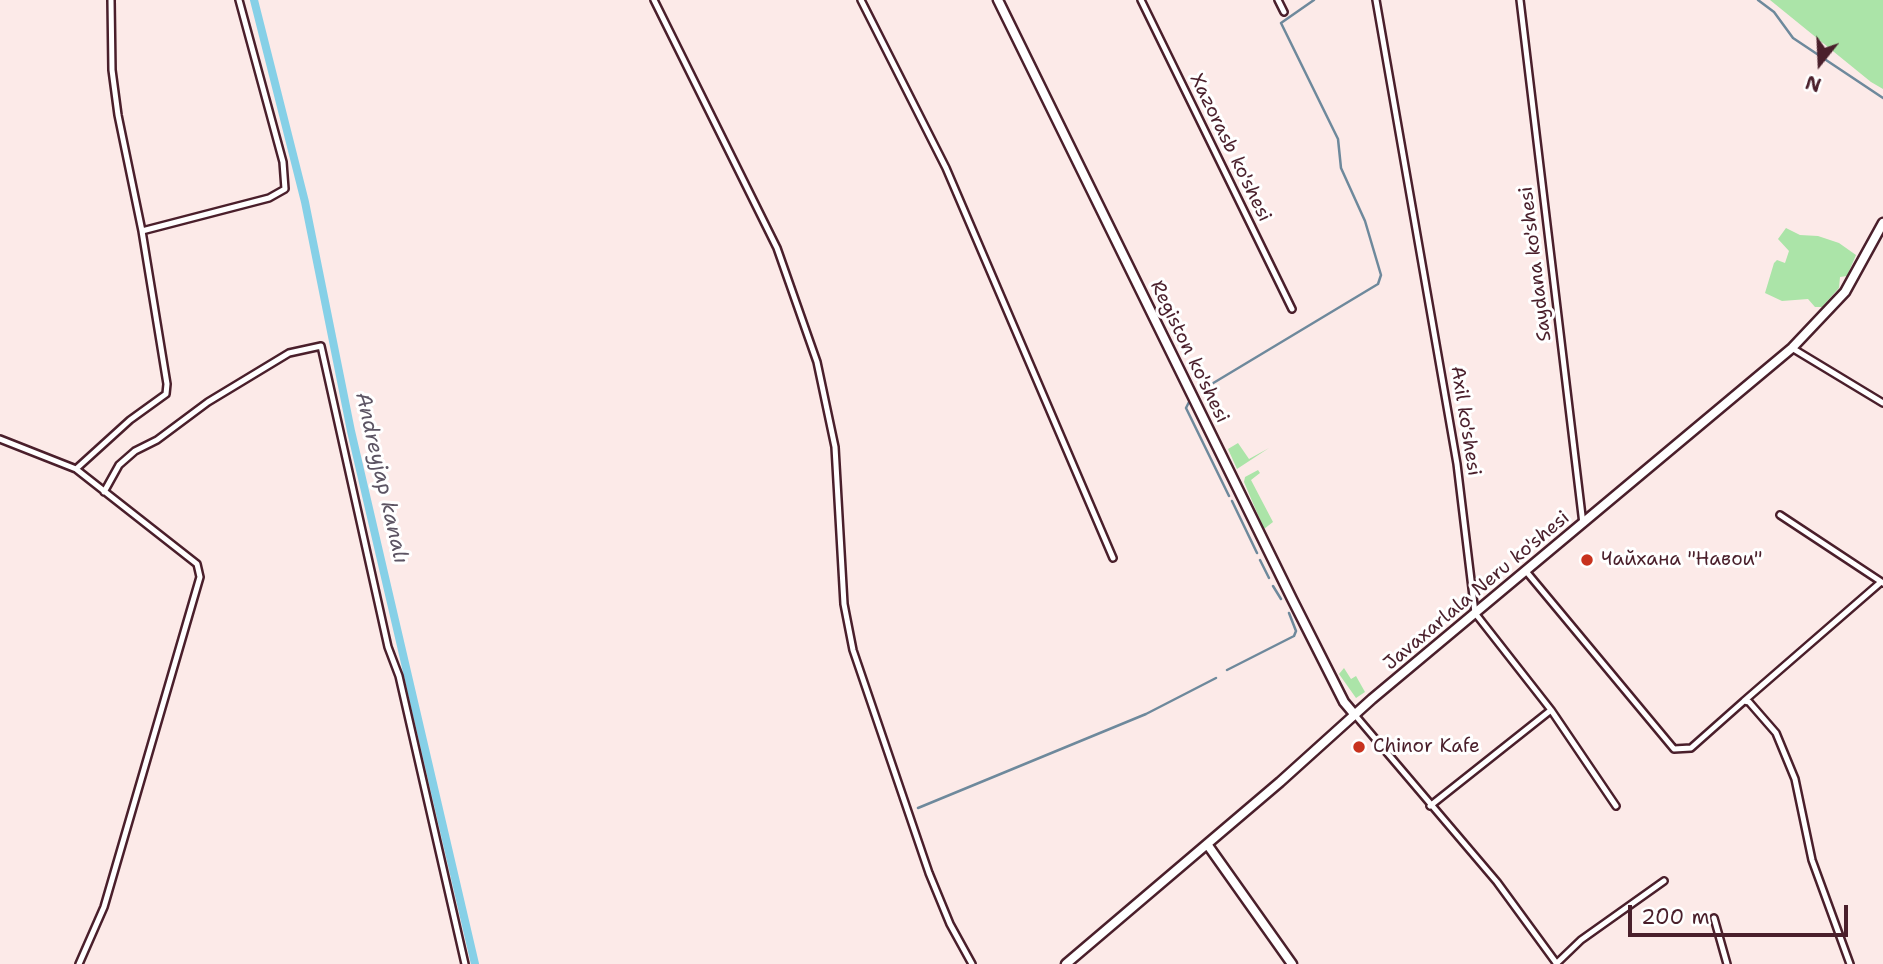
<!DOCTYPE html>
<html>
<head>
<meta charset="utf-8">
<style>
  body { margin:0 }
  #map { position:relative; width:1883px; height:964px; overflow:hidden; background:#fceae8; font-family:"Shantell Sans",sans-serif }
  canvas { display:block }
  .north { position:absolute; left:1785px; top:28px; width:70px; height:70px; -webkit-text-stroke:5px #fff; paint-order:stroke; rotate:198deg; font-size:19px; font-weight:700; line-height:28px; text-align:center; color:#4a1f2b }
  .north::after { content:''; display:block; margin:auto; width:24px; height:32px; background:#4a1f2b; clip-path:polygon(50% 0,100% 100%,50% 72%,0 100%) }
  .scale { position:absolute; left:1628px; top:905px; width:220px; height:32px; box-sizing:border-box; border:4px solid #4a1f2b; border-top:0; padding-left:9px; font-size:21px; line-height:24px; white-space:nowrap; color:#4a1f2b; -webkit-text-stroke:5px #fff; paint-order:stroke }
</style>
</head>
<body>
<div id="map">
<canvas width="1883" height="964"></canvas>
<div class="north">N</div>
<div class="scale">200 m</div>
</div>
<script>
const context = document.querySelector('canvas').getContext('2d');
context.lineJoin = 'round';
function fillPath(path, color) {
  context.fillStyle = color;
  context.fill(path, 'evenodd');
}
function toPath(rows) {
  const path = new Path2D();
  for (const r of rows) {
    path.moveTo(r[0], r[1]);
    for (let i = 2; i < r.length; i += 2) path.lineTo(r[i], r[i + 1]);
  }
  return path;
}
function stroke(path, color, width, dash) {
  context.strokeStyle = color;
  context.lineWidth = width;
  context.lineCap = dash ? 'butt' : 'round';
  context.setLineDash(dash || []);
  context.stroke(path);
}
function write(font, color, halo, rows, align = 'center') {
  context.font = font + ' "Shantell Sans",sans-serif';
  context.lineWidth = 6;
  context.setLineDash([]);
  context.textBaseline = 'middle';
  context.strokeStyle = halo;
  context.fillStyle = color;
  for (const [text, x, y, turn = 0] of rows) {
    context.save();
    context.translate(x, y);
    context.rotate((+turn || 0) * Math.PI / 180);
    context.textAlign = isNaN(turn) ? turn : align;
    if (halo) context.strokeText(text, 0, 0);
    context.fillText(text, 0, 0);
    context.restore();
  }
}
fillPath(toPath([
  [1770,0,1883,0,1883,89,1871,82],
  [1786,228,1800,235,1818,236,1839,243,1856,255,1847,276,1840,277,1839,288,1822,307,1815,307,1808,299,1782,301,1765,293,1774,263,1777,260,1785,263,1789,251,1778,239],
  [1238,443,1249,459,1269,448,1237,469,1228,449],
  [1258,470,1260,473,1251,480,1273,522,1264,529,1244,482,1245,477],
  [1344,668,1351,679,1356,676,1365,692,1356,698,1339,674]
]), '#abe4a8');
stroke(toPath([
  [1758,0,1774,12,1793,38,1883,98],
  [1205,388,1378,284,1381,275,1365,221,1341,168,1338,139,1281,23,1314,0],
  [1189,402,1186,408,1229,496],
  [1232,501,1257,553],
  [1260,560,1269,578],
  [1273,586,1281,599],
  [1227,670,1294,636,1296,631,1289,613],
  [918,808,1146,714,1216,678]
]), '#6e899c', 2.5);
stroke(toPath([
  [254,0,305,202,351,431,475,964]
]), '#86d0e7', 8);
const street = toPath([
  [654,0,777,248,817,362,835,447,844,604,853,650,929,873,950,924,972,964],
  [861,0,946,168,1113,558],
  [1141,0,1292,309],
  [1278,0,1284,12],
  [1376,0,1457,464,1475,613,1551,710,1616,806],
  [1520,0,1583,524],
  [142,231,269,198,285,189,283,162,239,0],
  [1792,348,1883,403],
  [0,439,76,469,130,420,166,394,167,384,142,231,118,115,112,70,111,0],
  [76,469,197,564,200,577,104,907,79,964],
  [104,492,119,465,135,451,157,440,208,402,289,353,321,346,388,647,399,676,465,964],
  [1780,515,1883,583],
  [1525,570,1674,749,1691,748,1744,701,1749,702,1776,733,1795,779,1812,860,1850,964],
  [1744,701,1881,582],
  [1355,715,1497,882,1557,964],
  [1430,806,1551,710],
  [1714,918,1727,964],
  [1556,964,1581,940,1664,881]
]);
const secondary = toPath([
  [998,0,1292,599,1344,702,1355,715],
  [1207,844,1292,964],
  [1066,964,1280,782,1372,699,1792,348,1845,292,1883,223]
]);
stroke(street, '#4a1f2b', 10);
stroke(secondary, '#4a1f2b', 13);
stroke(street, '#fff', 5);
stroke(secondary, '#fff', 8);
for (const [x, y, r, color] of [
  [1587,560,7,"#c8321e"],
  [1359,747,7,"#c8321e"]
]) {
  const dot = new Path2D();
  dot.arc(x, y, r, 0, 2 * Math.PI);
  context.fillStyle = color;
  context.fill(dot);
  stroke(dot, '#fff', 2.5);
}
write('19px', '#4a1f2b', '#fff', [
  ["Xazorasb ko'shesi",1230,148,64],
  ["Saydana ko'shesi",1536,264,-97],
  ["Registon ko'shesi",1189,352,64],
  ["Axil ko'shesi",1465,421,81],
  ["Javaxarlala Neru ko'shesi",1477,591,-40]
]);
write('19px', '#4a1f2b', '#fff', [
  ["Чайхана \"Навои\"",1601,560],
  ["Chinor Kafe",1373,747]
], 'left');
write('italic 21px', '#5c5463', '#fff', [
  ["Andreyjap kanalı",381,478,77]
]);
</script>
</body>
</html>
